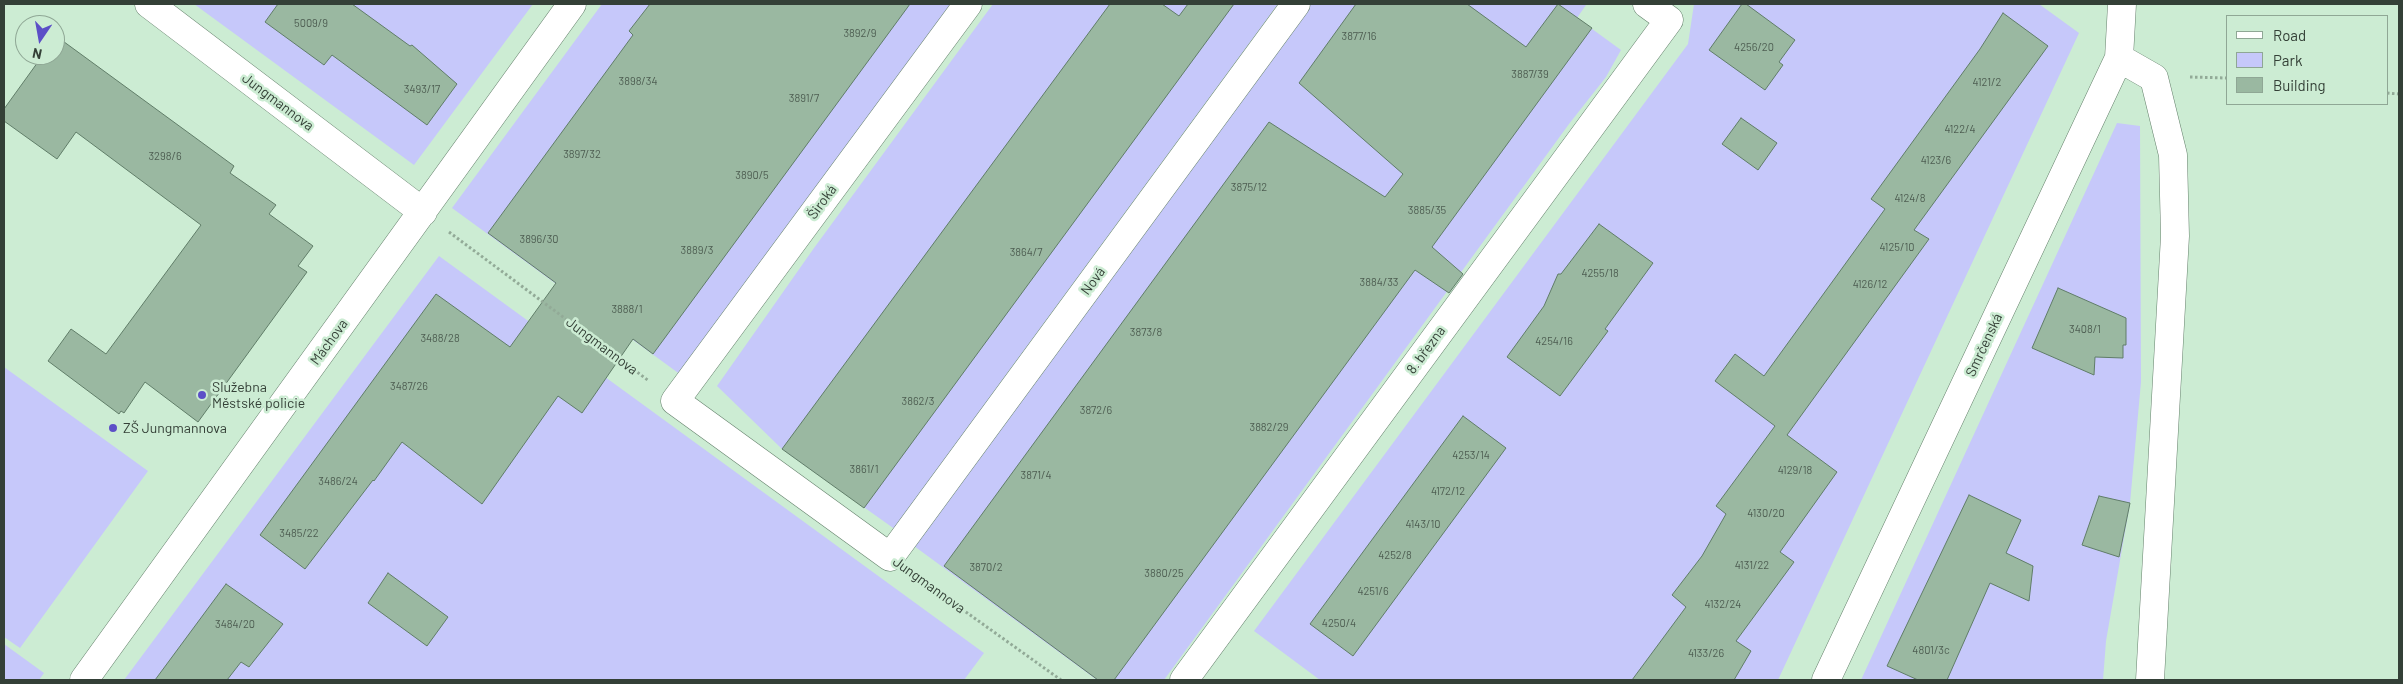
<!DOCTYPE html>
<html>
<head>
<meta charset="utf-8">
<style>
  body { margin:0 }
  #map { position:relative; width:2403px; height:684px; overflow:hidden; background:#ccecd3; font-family:Barlow,sans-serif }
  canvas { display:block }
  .frame { position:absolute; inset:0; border:5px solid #344037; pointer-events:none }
  .legend { position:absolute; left:2226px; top:15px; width:162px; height:90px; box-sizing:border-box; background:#ccecd3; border:1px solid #8fa795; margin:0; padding:6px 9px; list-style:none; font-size:15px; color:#344037 }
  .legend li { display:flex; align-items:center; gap:10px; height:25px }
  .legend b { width:25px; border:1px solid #8fa795 }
  .north { position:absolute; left:15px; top:15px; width:50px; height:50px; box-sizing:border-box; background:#ccecd3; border:1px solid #8fa795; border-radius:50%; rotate:192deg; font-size:14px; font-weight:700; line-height:20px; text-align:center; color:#344037 }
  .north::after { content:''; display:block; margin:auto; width:18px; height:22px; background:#5c4fc7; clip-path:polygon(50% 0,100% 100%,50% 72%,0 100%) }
</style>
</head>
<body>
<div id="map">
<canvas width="2403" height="684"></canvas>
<div class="frame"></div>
<ul class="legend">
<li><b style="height:6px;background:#fff"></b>Road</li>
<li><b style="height:14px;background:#c6c8fa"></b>Park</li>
<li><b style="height:14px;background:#9ab8a1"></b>Building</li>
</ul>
<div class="north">N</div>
</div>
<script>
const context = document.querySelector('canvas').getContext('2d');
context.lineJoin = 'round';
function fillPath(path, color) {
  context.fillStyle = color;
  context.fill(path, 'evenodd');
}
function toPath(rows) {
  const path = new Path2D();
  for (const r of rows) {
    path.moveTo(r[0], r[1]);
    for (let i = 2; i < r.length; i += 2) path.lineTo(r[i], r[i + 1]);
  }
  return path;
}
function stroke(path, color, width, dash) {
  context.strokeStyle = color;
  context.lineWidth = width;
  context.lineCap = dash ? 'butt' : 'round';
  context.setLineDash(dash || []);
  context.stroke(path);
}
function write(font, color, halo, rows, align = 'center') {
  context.font = font + ' Barlow,sans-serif';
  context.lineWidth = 5;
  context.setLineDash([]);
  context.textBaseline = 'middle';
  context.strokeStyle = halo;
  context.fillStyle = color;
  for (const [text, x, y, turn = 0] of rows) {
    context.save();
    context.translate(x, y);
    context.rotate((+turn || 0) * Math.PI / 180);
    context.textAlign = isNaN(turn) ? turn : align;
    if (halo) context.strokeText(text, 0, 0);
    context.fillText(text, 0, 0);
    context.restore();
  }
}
fillPath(toPath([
  [194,4,533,4,414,165],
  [602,4,952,4,681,375,452,208],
  [993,4,1278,4,1000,383,896,530,782,449,717,386,814,248],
  [1311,4,1584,4,1586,5,1577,18,1621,50,1606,77,1569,124,1164,680,1097,680,914,546],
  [1694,4,2039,4,2079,33,1778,680,1320,680,1254,631,1688,44],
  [2117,123,2140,126,2141,382,2130,503,2106,641,2103,680,1861,680],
  [439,256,984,653,964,680,124,680],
  [4,367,148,471,20,648,4,637],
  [4,644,44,673,39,680,4,680]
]), '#c6c8fa');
const building = toPath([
  [278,4,352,4,410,46,412,45,457,84,427,125,332,55,324,65,265,22,278,4],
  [650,4,910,4,653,354,633,339,582,413,558,396,482,504,402,442,374,481,373,480,305,569,260,535,436,294,510,347,556,283,488,233,633,35,629,31,650,4],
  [1110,4,1162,4,1179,16,1188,4,1234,4,864,508,782,449,1110,4],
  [1356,4,1467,4,1526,47,1558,4,1592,28,1432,247,1463,274,1449,293,1415,270,1114,680,1098,680,944,566,1269,122,1385,197,1403,174,1299,83,1356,4],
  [1742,4,1746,4,1795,40,1779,62,1783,65,1765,90,1709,50,1742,4],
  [2003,13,2048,46,1914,230,1929,239,1787,435,1837,472,1780,552,1794,562,1736,641,1751,651,1734,680,1632,680,1686,607,1672,595,1702,556,1726,514,1716,506,1775,426,1715,381,1735,354,1764,376,1885,209,1871,199,1980,49,2003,13],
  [56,36,234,166,230,173,276,205,269,214,313,246,298,266,307,272,198,422,145,382,124,413,121,411,119,414,48,361,71,329,106,354,201,225,76,132,57,159,4,121,4,109,43,55,55,55,56,36],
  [1741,118,1777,143,1758,170,1722,144,1741,118],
  [1599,224,1653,263,1605,329,1608,331,1560,396,1507,357,1544,306,1558,274,1561,274,1599,224],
  [2058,288,2126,318,2126,345,2123,345,2123,358,2095,357,2094,375,2032,348,2058,288],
  [1463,416,1506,448,1353,656,1310,624,1463,416],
  [1969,495,2021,520,2006,553,2033,566,2029,601,1990,583,1947,680,1918,680,1887,666,1969,495],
  [2099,496,2130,503,2119,557,2082,545,2099,496],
  [388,573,448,617,427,646,368,603,388,573],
  [226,584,283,624,249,667,241,662,227,680,155,680,226,584]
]);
fillPath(building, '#9ab8a1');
stroke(building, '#607d68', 1);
const minor = toPath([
  [149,4,423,212],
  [968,4,675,401,890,557,1296,4],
  [2119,58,2154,78,2173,155,2175,236,2150,680],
  [84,680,572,4],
  [1184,680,1669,20,1647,4],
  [1826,680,2119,58,2122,4]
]);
stroke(minor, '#65816c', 29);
stroke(toPath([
  [2190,77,2227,78],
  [2387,93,2399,94],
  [449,232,649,381],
  [917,577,1061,680]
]), '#92aa97', 3, [2.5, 2.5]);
stroke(minor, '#fff', 28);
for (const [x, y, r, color] of [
  [202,395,5,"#5c4fc7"],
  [113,428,5,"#5c4fc7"]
]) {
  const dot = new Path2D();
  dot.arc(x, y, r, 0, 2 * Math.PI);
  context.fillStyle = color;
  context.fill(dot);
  stroke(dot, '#ccecd3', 2);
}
write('11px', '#4e5e52', null, [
  ["5009/9",311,23],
  ["3892/9",860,33],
  ["3877/16",1359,36],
  ["4256/20",1754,47],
  ["3887/39",1530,74],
  ["3898/34",638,81],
  ["4121/2",1987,82],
  ["3493/17",422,89],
  ["3891/7",804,98],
  ["4122/4",1960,129],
  ["3897/32",582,154],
  ["3298/6",165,156],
  ["4123/6",1936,160],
  ["3890/5",752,175],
  ["3875/12",1249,187],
  ["4124/8",1910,198],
  ["3885/35",1427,210],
  ["3896/30",539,239],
  ["4125/10",1897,247],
  ["3889/3",697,250],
  ["3864/7",1026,252],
  ["4255/18",1600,273],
  ["3884/33",1379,282],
  ["4126/12",1870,284],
  ["3888/1",627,309],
  ["3408/1",2085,329],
  ["3873/8",1146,332],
  ["3488/28",440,338],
  ["4254/16",1554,341],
  ["3487/26",409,386],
  ["3862/3",918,401],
  ["3872/6",1096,410],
  ["3882/29",1269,427],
  ["4253/14",1471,455],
  ["3861/1",864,469],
  ["4129/18",1795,470],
  ["3871/4",1036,475],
  ["3486/24",338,481],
  ["4172/12",1448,491],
  ["4130/20",1766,513],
  ["4143/10",1423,524],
  ["3485/22",299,533],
  ["4252/8",1395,555],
  ["4131/22",1752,565],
  ["3870/2",986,567],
  ["3880/25",1164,573],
  ["4251/6",1373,591],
  ["4132/24",1723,604],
  ["4250/4",1339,623],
  ["3484/20",235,624],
  ["4801/3c",1931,650],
  ["4133/26",1706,653]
]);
write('14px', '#344037', '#ccecd3', [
  ["Jungmannova",278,102,37],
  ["Široká",822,202,-54],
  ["Nová",1093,281,-54],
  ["Máchova",329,342,-54],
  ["Smrčenská",1984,345,-65],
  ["Jungmannova",602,346,37],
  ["8. března",1426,350,-54],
  ["Jungmannova",929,585,36]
]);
write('14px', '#344037', '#ccecd3', [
  ["Služebna",212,387],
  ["Městské policie",212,403],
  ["ZŠ Jungmannova",123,428]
], 'left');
</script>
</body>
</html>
